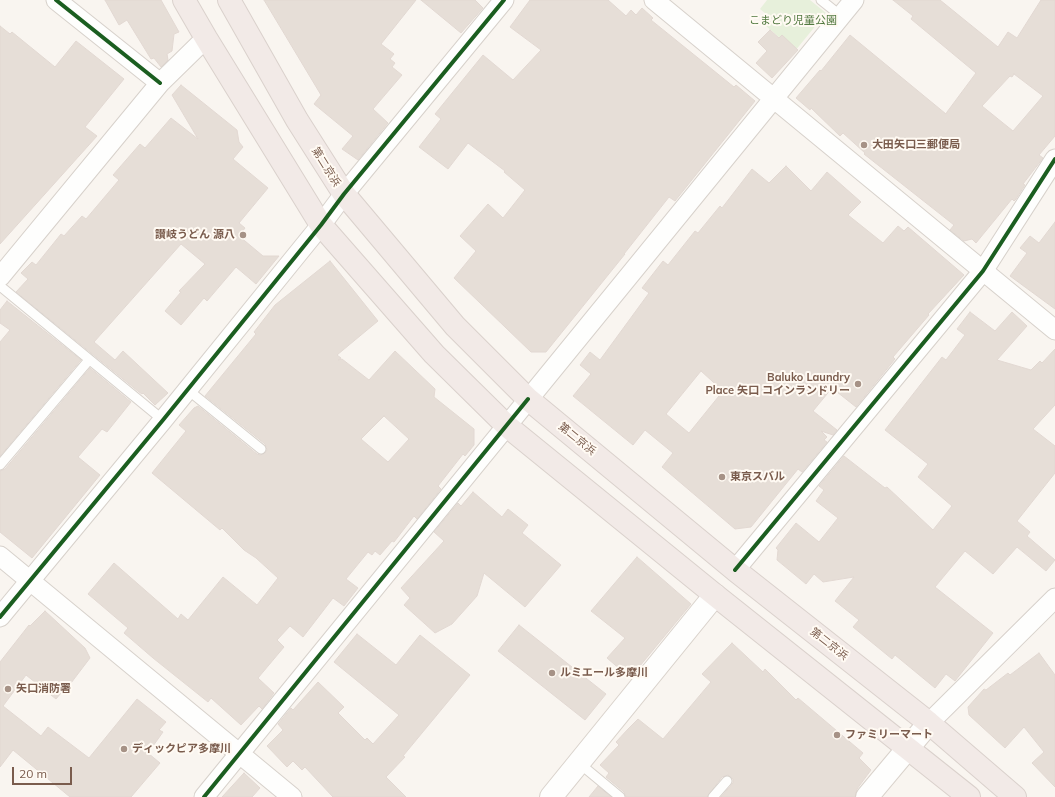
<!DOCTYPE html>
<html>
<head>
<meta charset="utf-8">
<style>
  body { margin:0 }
  #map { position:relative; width:1055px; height:797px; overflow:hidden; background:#f9f5f0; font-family:Mulish,sans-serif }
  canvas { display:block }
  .scale { position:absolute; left:12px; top:767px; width:60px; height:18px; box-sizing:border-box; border:2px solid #7a5c4d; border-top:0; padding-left:5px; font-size:12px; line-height:14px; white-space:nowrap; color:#7a5c4d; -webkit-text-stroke:3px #fffaf3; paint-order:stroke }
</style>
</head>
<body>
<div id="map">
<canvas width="1055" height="797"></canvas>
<div class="scale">20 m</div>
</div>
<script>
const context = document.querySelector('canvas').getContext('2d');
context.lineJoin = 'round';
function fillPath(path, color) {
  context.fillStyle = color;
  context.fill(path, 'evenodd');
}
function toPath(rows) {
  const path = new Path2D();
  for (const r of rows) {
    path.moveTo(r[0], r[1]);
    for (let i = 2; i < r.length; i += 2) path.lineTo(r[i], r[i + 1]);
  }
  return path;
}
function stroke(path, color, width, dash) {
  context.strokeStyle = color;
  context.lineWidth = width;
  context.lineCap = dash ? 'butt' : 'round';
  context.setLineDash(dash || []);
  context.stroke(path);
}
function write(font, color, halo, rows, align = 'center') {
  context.font = font + ' Mulish,"Noto Sans JP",sans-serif';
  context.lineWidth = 4;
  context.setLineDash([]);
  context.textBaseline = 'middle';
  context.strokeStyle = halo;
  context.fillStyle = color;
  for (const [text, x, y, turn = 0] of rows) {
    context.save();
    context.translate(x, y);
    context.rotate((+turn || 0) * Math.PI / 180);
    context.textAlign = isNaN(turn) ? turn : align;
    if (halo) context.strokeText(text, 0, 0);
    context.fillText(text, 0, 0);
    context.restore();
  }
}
fillPath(toPath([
  [767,0,810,0,826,13,795,51,766,26,772,19,760,9]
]), '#e7f0db');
const building = toPath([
  [105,0,161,0,179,32,174,34,172,51,167,54,168,60,161,67,154,58,151,59,127,20,119,25,105,0],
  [264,0,416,0,381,44,394,54,390,59,395,63,392,67,402,75,373,109,388,123,358,160,342,149,353,136,314,104,321,95,264,0],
  [421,0,475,0,483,8,461,33,421,0],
  [530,0,608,0,626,16,631,10,636,15,642,8,653,18,651,20,734,87,736,85,755,101,675,201,669,197,624,254,625,254,546,352,531,352,454,278,476,251,460,236,488,204,503,218,525,190,504,172,505,171,468,143,448,169,419,147,441,119,435,114,483,55,513,80,541,50,510,27,530,0],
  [893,0,940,0,998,47,1008,32,1017,38,1041,0,1055,0,1055,136,1039,155,1043,158,1023,184,1025,185,1016,199,1014,201,1012,199,976,243,972,239,964,241,950,230,954,225,864,154,865,153,843,133,840,136,811,108,810,110,796,98,820,70,821,71,850,35,946,114,947,112,976,73,911,19,913,16,893,0],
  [1014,74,1043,96,1013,131,982,106,1010,76,1012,77,1014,74],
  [0,26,10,34,12,32,55,67,76,41,124,79,85,127,97,136,0,244,0,26],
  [770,30,779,38,782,35,798,50,772,78,756,63,767,51,758,42,770,30],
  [181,85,237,130,239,142,243,147,233,159,268,188,239,223,245,228,239,236,263,256,279,256,256,284,236,267,207,301,204,298,181,325,165,311,181,292,179,291,205,264,181,244,94,342,115,360,123,351,168,393,155,405,143,393,142,394,139,392,16,292,28,279,21,273,32,262,36,265,61,234,64,236,82,216,86,219,119,180,113,175,140,144,145,148,171,118,198,139,172,95,181,85],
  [786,166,811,191,827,172,861,202,848,215,883,243,898,226,904,231,908,227,964,275,928,314,929,315,893,357,895,359,856,407,832,388,813,411,837,430,833,435,821,431,827,437,824,440,827,442,802,472,798,469,751,527,735,529,662,467,673,453,645,430,633,445,573,396,591,374,580,365,590,352,600,360,649,293,642,288,663,261,668,265,695,231,698,233,720,206,722,208,752,169,769,183,786,166],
  [701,371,723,391,689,433,666,414,701,371],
  [1055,222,1055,309,1010,276,1027,253,1020,248,1030,236,1039,243,1055,222],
  [330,261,378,321,337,355,341,358,338,360,342,359,369,380,395,351,435,389,434,397,474,429,474,445,465,456,463,454,438,486,441,489,417,519,414,516,394,542,392,541,380,555,375,551,372,555,368,552,346,579,358,588,344,606,333,598,303,637,290,626,277,640,284,647,258,678,274,693,262,709,259,706,241,725,211,698,208,702,153,658,124,633,128,628,88,594,114,563,178,619,181,614,188,620,223,577,257,605,278,578,256,558,244,550,222,528,220,530,152,473,186,431,179,425,194,408,198,406,257,454,260,455,265,453,267,450,265,444,205,396,256,334,254,332,275,305,330,261],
  [384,416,409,439,388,462,361,439,384,416],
  [7,301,81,360,0,456,0,342,10,330,0,323,0,310,7,301],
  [970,312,995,331,1012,312,1027,326,997,360,1031,370,1040,361,1042,363,1055,349,1055,405,1033,429,1055,446,1055,473,1017,521,1030,532,1027,536,1055,560,1046,571,1017,547,993,574,965,551,935,587,993,633,955,681,946,674,935,688,895,655,892,659,853,627,859,620,835,601,854,577,823,582,814,574,806,584,777,560,778,550,776,548,796,523,819,542,838,518,816,501,824,490,819,486,844,456,885,488,887,487,933,530,952,506,918,477,928,464,885,430,942,357,946,360,965,335,957,329,970,312],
  [90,368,131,402,107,432,102,429,78,457,100,475,32,558,0,532,0,471,5,469,90,368],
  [473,492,502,517,508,509,528,525,522,533,561,565,525,607,484,573,477,596,452,624,435,633,404,605,410,598,401,588,444,541,434,532,458,503,461,506,473,492],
  [637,557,691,604,630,678,607,658,625,638,591,611,637,557],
  [45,611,85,648,90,658,71,683,70,682,56,699,26,675,3,706,41,736,48,727,89,758,137,699,166,722,159,730,163,732,148,753,160,763,131,797,70,797,13,750,0,767,0,662,29,625,30,626,45,611],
  [519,625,606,694,585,720,498,651,519,625],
  [357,634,396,665,420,635,470,675,403,756,405,757,386,777,406,797,333,797,305,767,302,770,293,761,287,767,267,746,283,730,278,724,291,708,293,710,318,682,344,707,338,713,365,740,367,738,373,744,399,715,334,662,357,634],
  [732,643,763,672,765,669,796,700,798,698,863,753,859,758,871,770,857,789,855,797,721,797,733,783,733,779,728,775,722,777,707,797,626,797,624,792,606,777,609,773,600,765,619,745,616,742,628,729,638,719,663,739,711,682,702,674,732,643],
  [1039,653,1055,675,1055,787,1032,763,1044,752,1024,727,1005,748,969,715,968,707,984,689,986,690,1008,673,1010,675,1039,653],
  [244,773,260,788,252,797,222,797,244,773],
  [598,786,611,797,589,797,598,786]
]);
fillPath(building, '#e6ded7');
stroke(building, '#e2d8d2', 1);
const lane = toPath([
  [821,0,841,16],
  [0,286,163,420],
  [188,390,261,449],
  [0,465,89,360],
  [579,763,620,797],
  [713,797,727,781]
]);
const street = toPath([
  [56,0,160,83],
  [654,0,1055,330],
  [0,277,160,83,206,38],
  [0,556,292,797],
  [735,570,983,271,1055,159],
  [0,617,163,420,321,225,344,194,504,0],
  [929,723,1055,598],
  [204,797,854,0]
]);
const secondary = toPath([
  [551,797,715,595],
  [867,797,929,723]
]);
const highway = toPath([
  [184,0,206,38,321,225,434,354,507,426,715,595,969,797],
  [229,0,297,120,344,194,455,326,528,399,735,570,929,723,1015,797]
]);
stroke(lane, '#d7d1cb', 11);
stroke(street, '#d7d1cb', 21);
stroke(secondary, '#d9d2cb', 24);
stroke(highway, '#dad1cc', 24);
stroke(lane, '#fefefd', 9);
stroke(street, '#fefefd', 19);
stroke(secondary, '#fefefd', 22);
stroke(highway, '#f2eae7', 22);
stroke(toPath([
  [56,0,160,83],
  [735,570,983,271,1055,159],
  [0,617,163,420,321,225,344,194,504,0],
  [204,797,528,399]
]), '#1b5e20', 4);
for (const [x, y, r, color] of [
  [864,145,4,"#a69286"],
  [243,235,4,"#a69286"],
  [858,384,4,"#a69286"],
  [722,477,4,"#a69286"],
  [552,673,4,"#a69286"],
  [8,689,4,"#a69286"],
  [837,735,4,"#a69286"],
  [124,749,4,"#a69286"]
]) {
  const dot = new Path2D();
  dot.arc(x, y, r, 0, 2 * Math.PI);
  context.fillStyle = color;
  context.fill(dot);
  stroke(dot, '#fffaf3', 1.5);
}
write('11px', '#537a41', '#fffaf3', [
  ["こまどり児童公園",793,21]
]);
write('bold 11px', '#7a5c4d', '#fffaf3', [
  ["大田矢口三郵便局",872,145],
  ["讃岐うどん 源八",235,235,"right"],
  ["Baluko Laundry",850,378,"right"],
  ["Place 矢口 コインランドリー",850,391,"right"],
  ["東京スバル",730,477],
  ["ルミエール多摩川",560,673],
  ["矢口消防署",16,689],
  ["ファミリーマート",845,735],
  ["ディックピア多摩川",132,749]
], 'left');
write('11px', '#7a5c4d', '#fffaf3', [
  ["第二京浜",326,167,58],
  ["第二京浜",577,439,39],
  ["第二京浜",829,644,38]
]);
</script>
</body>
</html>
